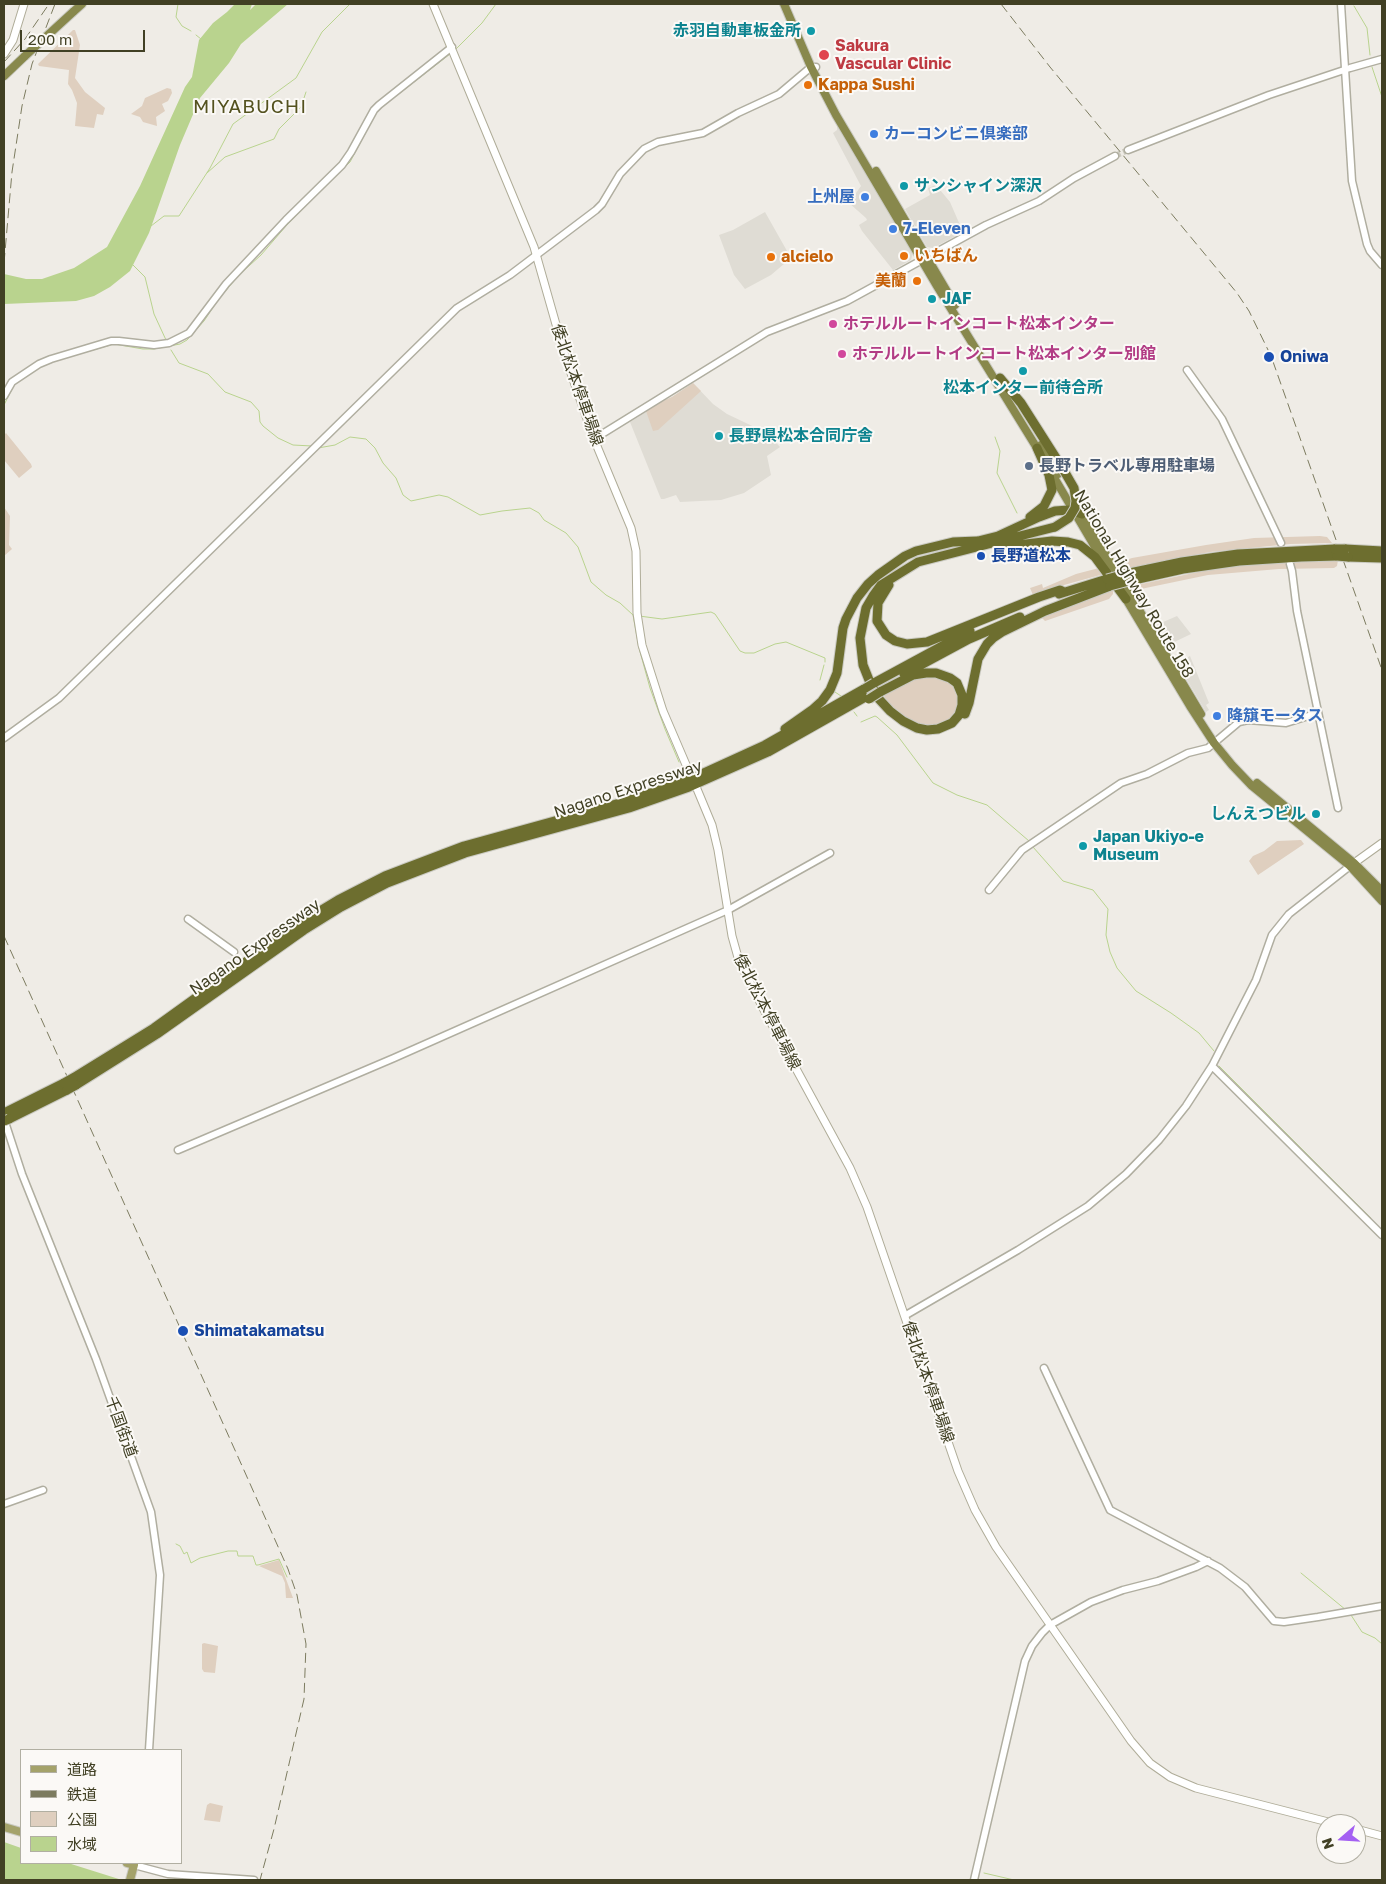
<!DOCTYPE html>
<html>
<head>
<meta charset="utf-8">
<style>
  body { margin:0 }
  #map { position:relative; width:1386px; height:1884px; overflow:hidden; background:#efece6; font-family:"Golos Text","Noto Sans JP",sans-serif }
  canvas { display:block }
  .frame { position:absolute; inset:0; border:5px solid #414024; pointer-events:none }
  .legend { position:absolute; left:20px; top:1749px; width:162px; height:115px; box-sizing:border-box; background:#fbf9f6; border:1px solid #b1afa2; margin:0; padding:6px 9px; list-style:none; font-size:15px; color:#414024 }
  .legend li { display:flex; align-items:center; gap:10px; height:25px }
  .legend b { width:25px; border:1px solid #b1afa2 }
  .north { position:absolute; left:1316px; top:1814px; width:50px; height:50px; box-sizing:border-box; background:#fbf9f6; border:1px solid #b1afa2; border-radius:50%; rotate:251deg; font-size:14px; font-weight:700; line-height:20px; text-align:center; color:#414024 }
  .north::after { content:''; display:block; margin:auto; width:18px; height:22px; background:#a460f2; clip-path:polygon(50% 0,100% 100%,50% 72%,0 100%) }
  .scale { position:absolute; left:20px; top:30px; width:125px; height:22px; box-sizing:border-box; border:2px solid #414024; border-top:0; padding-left:6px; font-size:15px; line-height:18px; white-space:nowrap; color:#414024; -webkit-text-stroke:4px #fbf9f6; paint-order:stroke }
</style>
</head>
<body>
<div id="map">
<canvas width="1386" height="1884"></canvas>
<div class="frame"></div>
<ul class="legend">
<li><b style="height:6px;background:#a4a26a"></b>道路</li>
<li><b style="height:6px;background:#7c7b5f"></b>鉄道</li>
<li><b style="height:14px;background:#dfcfbf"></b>公園</li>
<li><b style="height:14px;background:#b9d38e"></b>水域</li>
</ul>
<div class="north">N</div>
<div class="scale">200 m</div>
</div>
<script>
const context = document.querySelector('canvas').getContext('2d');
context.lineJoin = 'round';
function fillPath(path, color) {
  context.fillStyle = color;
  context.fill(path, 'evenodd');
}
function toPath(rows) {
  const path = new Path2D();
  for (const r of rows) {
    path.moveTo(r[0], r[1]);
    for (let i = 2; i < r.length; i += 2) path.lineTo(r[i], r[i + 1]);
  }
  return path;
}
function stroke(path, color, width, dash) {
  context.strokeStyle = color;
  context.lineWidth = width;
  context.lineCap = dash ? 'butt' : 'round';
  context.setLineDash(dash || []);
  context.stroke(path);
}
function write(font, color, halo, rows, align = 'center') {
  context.font = font + ' "Golos Text","Noto Sans JP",sans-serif';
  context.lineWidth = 4;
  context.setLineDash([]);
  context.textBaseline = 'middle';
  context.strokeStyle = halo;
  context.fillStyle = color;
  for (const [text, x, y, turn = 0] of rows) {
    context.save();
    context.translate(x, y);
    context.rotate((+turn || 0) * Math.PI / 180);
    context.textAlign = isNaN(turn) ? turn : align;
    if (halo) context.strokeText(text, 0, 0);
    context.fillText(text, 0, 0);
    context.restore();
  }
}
fillPath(toPath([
  [837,126,913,253,911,260,893,270,862,231,859,225,867,220,866,218,849,203,861,186,833,133,837,130],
  [936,185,950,202,963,232,933,248,927,247,905,209,930,195,928,188],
  [765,212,791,258,771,275,745,289,734,275,719,235,733,230],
  [693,383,713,404,727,414,767,433,780,447,767,456,771,475,744,493,721,500,680,502,676,495,664,499,661,499,630,422,663,401,672,397],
  [1177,616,1191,634,1166,646,1154,626],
  [1190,656,1209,703,1206,705,1209,710,1206,712,1177,663]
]), '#dfdcd4');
fillPath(toPath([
  [73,30,75,30,80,45,75,78,85,92,105,108,103,115,97,114,94,128,75,126,77,103,72,90,68,84,69,70,39,66,38,64],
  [167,88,171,89,172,93,168,101,162,104,165,111,156,117,157,126,143,122,140,117,131,114,142,106,145,98],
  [693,383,701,391,658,430,653,431,646,411,663,401,672,397],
  [6,433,31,464,32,467,19,478,4,460,4,435],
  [4,507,10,516,9,545,12,549,4,556],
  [1320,536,1327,537,1332,543,1290,544,1210,552,1124,569,1121,566,1123,561,1132,558,1206,545,1254,538],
  [1338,560,1337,566,1334,568,1279,569,1208,575,1136,590,1132,586,1217,568,1278,562],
  [1099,568,1104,574,1064,585,1033,595,1030,588,1042,584,1043,588,1076,574],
  [1113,590,1113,594,1109,599,1045,621,1041,617],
  [937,675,952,683,959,694,958,712,942,727,925,728,900,715,884,697,888,691,918,677],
  [1301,840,1304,844,1258,875,1249,861,1253,856,1264,851,1277,841],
  [279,1560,293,1598,286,1598,285,1583,282,1576,259,1566],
  [204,1643,218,1646,215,1673,204,1672,202,1669,202,1644],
  [210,1803,223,1806,220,1822,204,1820,207,1805]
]), '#dfcfbf');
fillPath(toPath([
  [235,4,252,4,250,10,256,4,288,4,241,44,229,63,200,98,180,145,149,233,130,271,110,287,94,296,76,301,4,304,4,274,26,279,42,279,74,268,107,247,140,186,185,87,192,77,199,40,213,23,227,12],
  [4,1842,21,1848,21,1863,68,1863,122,1880,4,1880]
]), '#b9d38e');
stroke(toPath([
  [178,4,176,17,182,26,191,31],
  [1354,6,1367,28,1370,55],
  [196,35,201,39],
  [455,50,482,23,496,4],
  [1372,67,1382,97],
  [400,93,450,54],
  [207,173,225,157,274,139,279,129,301,107,306,92],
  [151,226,164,216,179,216,210,168,233,124,296,78,322,32,350,4],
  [133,265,145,277,154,314,166,340],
  [171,350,179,363,208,374,225,392,251,402,259,411,260,422,263,426,278,438,293,445,312,446],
  [58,360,114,344,143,349,154,349,180,344,187,340,204,321,218,300,239,275,261,255,286,226,350,162,376,113,383,106],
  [18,382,42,366],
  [4,405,13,387],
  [995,437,1000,451,997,473,1017,513],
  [318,448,335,445,350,437,366,439,375,448,383,463,396,478,403,495,411,501,439,495,448,497,480,515,502,511,530,508,539,513,544,520,566,533,578,547,591,582,606,595,620,603,633,615,639,648,650,688,665,729,679,762],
  [639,616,662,619,711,612,715,614,740,651,745,653,754,653,775,644,786,642,825,658,825,662],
  [820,680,824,665],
  [835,692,841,696],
  [854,712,857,716],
  [861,722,875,716,877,717,897,735,933,783,957,795,987,805,1029,841],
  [1033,847,1063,881,1093,890,1108,909,1106,935,1110,952,1117,968,1136,991,1171,1013,1199,1033,1214,1051],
  [1219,1066,1371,1218],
  [176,1544,180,1546,184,1554,187,1552,191,1563,200,1558,228,1551,237,1551,238,1556,253,1556,256,1565,258,1565,279,1559,287,1577],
  [1301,1573,1346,1610],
  [1351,1615,1362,1632,1375,1638,1382,1644],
  [984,1873,1014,1880]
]), '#b9d38e', 1);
stroke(toPath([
  [1115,156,1128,150]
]), '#cccabf', 6, [6, 3]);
const tertiary = toPath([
  [1341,4,1352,181,1367,244,1370,251,1382,265],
  [1128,150,1269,95,1350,68,1382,59],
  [1187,370,1222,419,1281,543],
  [4,396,12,382,39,364,51,359,111,341,119,341,154,345,169,343,189,333,226,284,286,220,342,165,351,152,374,110,379,105,452,47],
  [594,439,767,332,847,301,986,225,1039,201,1074,178,1115,156],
  [1290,564,1292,571,1297,611,1338,808],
  [4,738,59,698,457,308,510,275,596,210,602,204,620,174,644,149,658,142,703,133,738,113,779,94,811,67,816,67],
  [989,890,1022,850,1121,783,1147,774,1188,753,1208,748,1239,722,1248,720,1286,723,1318,713],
  [188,919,234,952],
  [1212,1066,1382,1235],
  [4,1119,22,1174,96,1359,151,1512,160,1575,149,1750],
  [178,1150,394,1058,728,910,830,853],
  [906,1315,1018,1250,1088,1206,1126,1174,1159,1140,1186,1106,1212,1066,1256,980,1272,935,1289,914,1350,866],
  [1044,1368,1110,1510,1220,1568,1245,1587,1274,1621,1284,1622,1318,1617,1382,1606],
  [4,1504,43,1490],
  [135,1863,134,1865,168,1874,254,1880],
  [974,1880,1025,1661,1032,1646,1042,1633,1050,1625,1091,1602,1123,1590,1158,1581,1196,1567,1208,1561]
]);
const secondary = toPath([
  [433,4,534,247,565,356,594,439,631,528,636,551,637,613,642,645,663,711,690,774],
  [4,54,13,40,24,4],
  [697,789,712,825,718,850,732,936,739,961,763,1008,850,1168,867,1207,958,1471,975,1510,996,1547,1131,1741,1150,1763,1170,1777,1196,1788,1336,1824],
  [1350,866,1382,843],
  [1356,1829,1382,1836]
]);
const primary = toPath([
  [4,1827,21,1832],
  [127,1863,134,1865,130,1880]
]);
const trunk = toPath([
  [784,4,811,67,836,115,937,286,1040,453],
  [73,12,82,4],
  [4,76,25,56],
  [876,171,955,305],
  [1041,445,1058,474],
  [1049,469,1108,569],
  [1079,509,1201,714],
  [1123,594,1190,706,1214,743,1232,765,1252,786,1350,866,1382,901],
  [1257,783,1354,863,1382,891]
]);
const motorway = toPath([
  [1000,378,1021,403,1063,469],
  [1030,517,1044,506,1052,490,1049,475,1037,448],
  [1000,547,1052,541,1068,542,1080,545,1095,557,1126,599],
  [1345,549,1382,551],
  [1348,557,1382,558],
  [1125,574,1182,562,1238,554,1335,549],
  [1129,581,1183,569,1239,561,1301,557,1337,556],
  [889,585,878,603,877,621,886,635,895,641,907,644,927,642,1039,597,1060,590,1064,592],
  [1059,594,1107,579],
  [904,674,969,639,1020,617],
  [874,683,970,631],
  [880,692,913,675,926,673,936,673,950,678,957,683,962,695,962,705,959,715,952,723,938,729,927,730,917,728,903,721,890,711,878,698,869,680,863,665,860,638,866,608,873,596,881,585,918,562,1055,527],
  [965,714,969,703,978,659,987,644,993,638,1002,632,1045,611,1110,586],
  [785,729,812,710,822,701,830,690,837,673,843,628,846,619,857,598,868,584,878,575,905,556,916,551,953,542,978,541,998,536,1039,517,1055,511,1069,510,1082,514],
  [73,1078,154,1028,300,923,338,900,385,876,464,846,627,801,686,781,765,745,864,689],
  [76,1085,157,1034,304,930,341,907,387,883,465,853,629,808,689,787,768,752,867,696],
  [4,1113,64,1083],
  [9,1119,67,1090]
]);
stroke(tertiary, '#b0aea0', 9);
stroke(secondary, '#afac98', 9);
stroke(primary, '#cacac2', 10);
stroke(trunk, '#cacac2', 10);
stroke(motorway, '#cacac2', 11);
stroke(tertiary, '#fff', 6);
stroke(secondary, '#fff', 7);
stroke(primary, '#a4a26a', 8);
stroke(trunk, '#88884c', 8);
stroke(motorway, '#6d6e2f', 9);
stroke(toPath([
  [1001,4,1050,67,1237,293,1249,311,1271,356,1382,670],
  [4,62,25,39,49,4],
  [4,263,12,172,22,106,32,64,55,4],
  [4,936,243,1468,288,1569,297,1595,306,1644,304,1699,274,1829,260,1880]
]), '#7c7b5f', 1, [10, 5]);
const trunkBridge = toPath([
  [25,56,73,12]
]);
const motorwayBridge = toPath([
  [1055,527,1069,518,1075,508,1076,501,1074,488,1063,469],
  [1335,549,1345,549],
  [1337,556,1348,557],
  [1107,579,1125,574],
  [1110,586,1129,581],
  [864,689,874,683],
  [869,699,880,692],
  [64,1083,73,1078],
  [67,1090,76,1085],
  [4,1121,9,1119]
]);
stroke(trunkBridge, '#cacac2', 10, []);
stroke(motorwayBridge, '#cacac2', 11, []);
stroke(trunkBridge, '#88884c', 8);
stroke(motorwayBridge, '#6d6e2f', 9);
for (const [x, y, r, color] of [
  [811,31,5,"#0f9aa8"],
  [824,55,6,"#e0444e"],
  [808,85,5,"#e8710a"],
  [874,134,5,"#3f7fe0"],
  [904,186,5,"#0f9aa8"],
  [865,197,5,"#3f7fe0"],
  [893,229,5,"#3f7fe0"],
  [904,256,5,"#e8710a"],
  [771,257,5,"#e8710a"],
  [917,281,5,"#e8710a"],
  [932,299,5,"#0f9aa8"],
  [833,324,5,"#d1479c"],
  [842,354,5,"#d1479c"],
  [1269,357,6,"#1a4fb4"],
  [1023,371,5,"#0f9aa8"],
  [719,436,5,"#0f9aa8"],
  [1029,466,5,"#5c6f8a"],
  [981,556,5,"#1a4fb4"],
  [1217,716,5,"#3f7fe0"],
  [1316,814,5,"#0f9aa8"],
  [1083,846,5,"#0f9aa8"],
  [183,1331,6,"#1a4fb4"]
]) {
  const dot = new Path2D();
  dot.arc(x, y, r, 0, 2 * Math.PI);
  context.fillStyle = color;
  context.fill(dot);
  stroke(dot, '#fbf9f6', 2);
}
write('bold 16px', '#0d838f', '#fbf9f6', [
  ["赤羽自動車板金所",801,31,"right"],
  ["サンシャイン深沢",914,186],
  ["JAF",942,299],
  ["松本インター前待合所",1023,388,"center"],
  ["長野県松本合同庁舎",729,436],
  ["しんえつビル",1306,814,"right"],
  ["Japan Ukiyo-e",1093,837],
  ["Museum",1093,855]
], 'left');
write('bold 16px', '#be3a42', '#fbf9f6', [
  ["Sakura",835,46],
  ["Vascular Clinic",835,64]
], 'left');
write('bold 16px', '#c56008', '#fbf9f6', [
  ["Kappa Sushi",818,85],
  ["いちばん",914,256],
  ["alcielo",781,257],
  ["美蘭",907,281,"right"]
], 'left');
write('bold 16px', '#366cbe', '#fbf9f6', [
  ["カーコンビニ倶楽部",884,134],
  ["上州屋",855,197,"right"],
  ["7-Eleven",903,229],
  ["降簱モータス",1227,716]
], 'left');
write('bold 16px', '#b23c85', '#fbf9f6', [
  ["ホテルルートインコート松本インター",843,324],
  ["ホテルルートインコート松本インター別館",852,354]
], 'left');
write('bold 16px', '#164399', '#fbf9f6', [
  ["Oniwa",1280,357],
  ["長野道松本",991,556],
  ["Shimatakamatsu",194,1331]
], 'left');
write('16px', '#414024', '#fbf9f6', [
  ["倭北松本停車場線",577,385,71],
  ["National Highway Route 158",1134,584,59],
  ["Nagano Expressway",628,789,-18],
  ["Nagano Expressway",255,947,-35],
  ["倭北松本停車場線",767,1012,63],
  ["倭北松本停車場線",928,1382,71],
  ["千国街道",121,1427,70]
]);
write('bold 16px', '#4e5e75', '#fbf9f6', [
  ["長野トラベル専用駐車場",1039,466]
], 'left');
context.letterSpacing = '1px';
write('19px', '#54521f', '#fbf9f6', [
  ["MIYABUCHI",250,107]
]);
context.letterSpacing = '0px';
</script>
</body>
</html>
